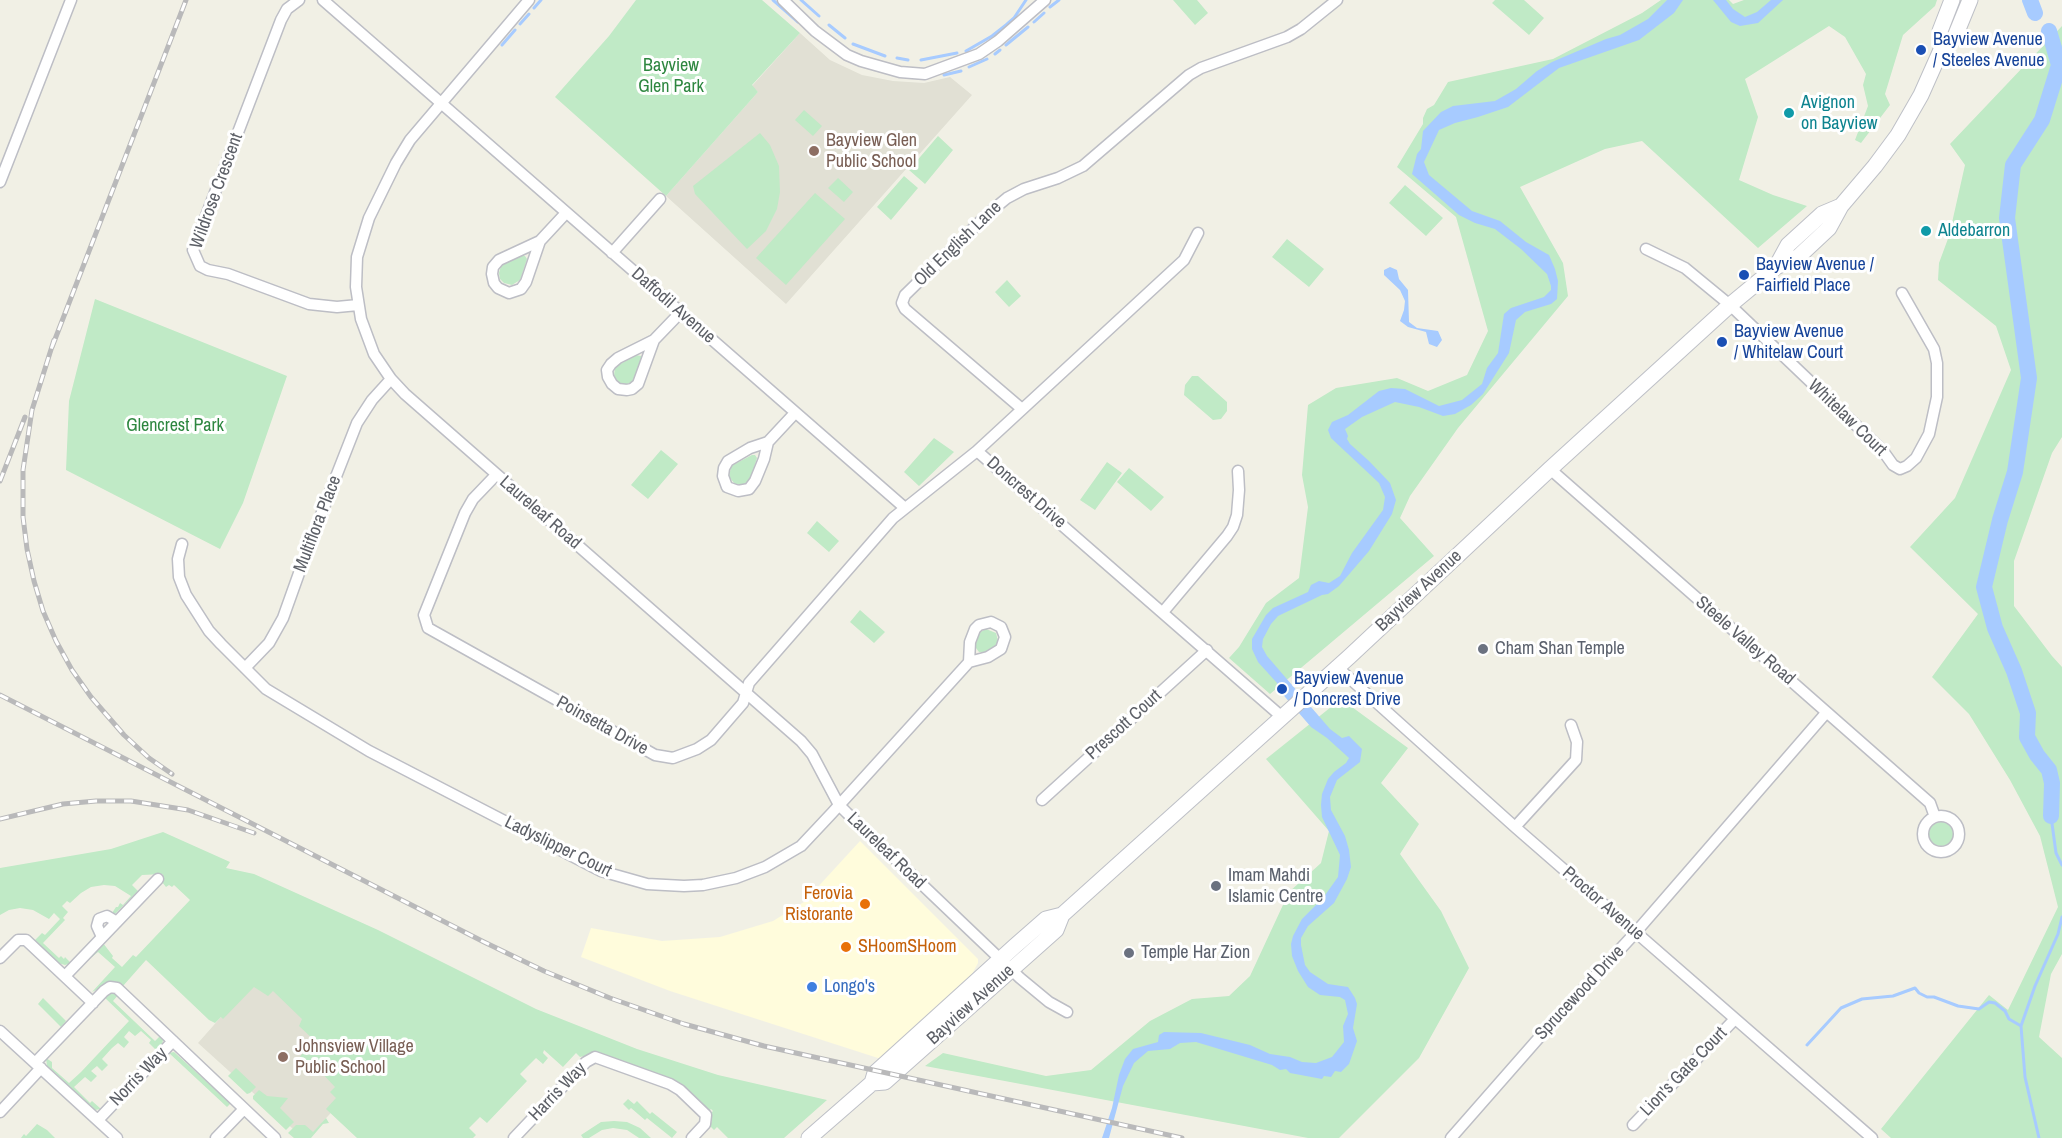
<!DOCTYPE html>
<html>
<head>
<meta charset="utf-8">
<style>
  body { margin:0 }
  canvas { display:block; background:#f1f0e5 }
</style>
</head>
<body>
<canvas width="2062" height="1138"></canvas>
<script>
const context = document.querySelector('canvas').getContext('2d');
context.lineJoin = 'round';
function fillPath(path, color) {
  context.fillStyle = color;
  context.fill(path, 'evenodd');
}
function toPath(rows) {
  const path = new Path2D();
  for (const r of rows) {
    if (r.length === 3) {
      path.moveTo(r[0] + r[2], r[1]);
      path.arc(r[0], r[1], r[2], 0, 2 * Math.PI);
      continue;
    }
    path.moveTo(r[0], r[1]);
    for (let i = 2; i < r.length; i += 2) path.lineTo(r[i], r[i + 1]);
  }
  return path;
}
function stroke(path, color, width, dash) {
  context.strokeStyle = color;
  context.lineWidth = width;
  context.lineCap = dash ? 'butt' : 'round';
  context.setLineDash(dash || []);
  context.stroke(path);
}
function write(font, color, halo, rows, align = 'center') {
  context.font = font + ' "Archivo Narrow",sans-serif';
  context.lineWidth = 6;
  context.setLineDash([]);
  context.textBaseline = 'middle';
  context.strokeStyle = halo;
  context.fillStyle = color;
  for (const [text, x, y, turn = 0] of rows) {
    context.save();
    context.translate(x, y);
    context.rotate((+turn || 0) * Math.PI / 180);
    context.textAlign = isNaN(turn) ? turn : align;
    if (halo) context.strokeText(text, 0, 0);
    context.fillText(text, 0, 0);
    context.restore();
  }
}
fillPath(toPath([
  [860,841,978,959,978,963,972,974,881,1059,670,991,581,957,591,928,662,941,720,937,773,921,804,902]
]), '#fffcdc');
fillPath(toPath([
  [800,33,830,60,862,75,893,81,924,83,950,77,972,95,786,304,666,196,758,92,752,86],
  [259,974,368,1072,308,1138,303,1138,198,1043]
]), '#e1e0d4');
fillPath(toPath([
  [636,0,762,0,800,33,752,85,758,92,666,196,555,97,609,36],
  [1173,0,1197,0,1208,13,1195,25],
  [1495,0,1524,0,1544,18,1529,35,1492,3],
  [1661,0,1729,0,1733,4,1744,0,1937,0,1935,6,1903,35,1885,94,1890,105,1861,143,1855,140,1868,106,1863,85,1866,74,1845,37,1829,26,1745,79,1758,117,1739,180,1773,195,1807,206,1758,248,1642,141,1605,149,1520,187,1563,263,1568,296,1458,428,1410,496,1400,518,1434,556,1270,694,1229,658,1239,647,1266,603,1299,578,1308,507,1302,475,1308,405,1336,388,1397,378,1428,391,1467,375,1488,331,1456,217,1397,167,1423,124,1423,118,1427,109,1434,105,1448,82,1553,59,1642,13],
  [2062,26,2062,437,2052,453,2014,561,2014,606,2052,656,2062,667,2062,954,2051,974,2039,1037,2062,1058,2062,1138,1891,1138,1881,1129,1989,995,2008,1010,2058,907,2040,836,2010,780,1969,714,1932,677,1978,614,1910,547,1955,498,2011,370,1996,326,1938,280,1939,263,1949,236,1965,165,1950,144],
  [804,110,822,126,813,136,795,120],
  [760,133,770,145,779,166,780,192,777,209,766,231,747,249,695,194,693,186],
  [938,136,953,150,925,184,909,170],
  [904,176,918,188,891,220,877,207],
  [838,178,853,192,844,202,828,188],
  [1405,185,1443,218,1426,236,1389,203],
  [815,193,845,219,786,285,756,258],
  [1287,239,1324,269,1309,287,1272,257],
  [521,255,525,256,527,259,520,280,512,285,504,283,500,279,499,273,501,266],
  [1007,280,1021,296,1009,307,995,292],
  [95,299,287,376,243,503,220,549,66,470,69,401],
  [636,355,641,356,642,360,634,381,625,385,618,382,614,376,615,367],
  [1192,376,1198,376,1227,402,1227,411,1221,419,1213,420,1184,395,1185,385],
  [934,438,954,452,919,486,904,472],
  [661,450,678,464,648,499,631,485],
  [752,455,755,455,757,458,750,480,744,484,735,484,729,477,731,466],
  [1107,462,1122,473,1095,510,1080,500],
  [1129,468,1164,497,1151,511,1117,482],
  [817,521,839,541,829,552,807,533],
  [860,610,885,632,874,643,850,622],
  [986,629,996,633,998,641,996,645,989,652,979,652,976,648,976,637,978,633],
  [1341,699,1408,748,1381,783,1419,824,1400,854,1441,911,1469,968,1419,1058,1339,1138,1308,1138,925,1066,943,1053,1046,1076,1091,1070,1150,1021,1192,999,1229,996,1250,976,1289,892,1321,863,1329,831,1266,759],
  [1941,835,13],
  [163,832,230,862,226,868,254,874,378,930,536,1009,637,1049,718,1075,827,1100,784,1138,728,1138,717,1127,714,1130,710,1126,712,1120,710,1114,713,1111,711,1109,709,1111,678,1083,596,1053,580,1057,576,1053,563,1067,544,1050,543,1053,548,1058,543,1064,536,1058,520,1074,527,1081,487,1123,480,1117,469,1128,476,1135,473,1138,357,1138,326,1109,336,1098,330,1092,335,1087,319,1070,315,1074,298,1059,314,1040,299,1026,302,1019,273,991,268,996,254,987,223,1019,221,1017,215,1023,209,1020,146,960,123,986,112,982,92,992,115,967,98,952,92,957,91,956,103,943,113,956,112,958,122,967,133,955,136,957,190,900,174,885,172,887,169,885,166,887,162,882,163,874,142,875,132,885,138,891,115,914,112,913,116,907,118,907,120,903,123,905,131,896,115,886,104,885,91,887,81,893,70,903,67,901,62,906,68,912,63,918,65,920,43,943,59,958,61,956,64,959,65,957,71,963,65,965,58,963,35,940,42,933,45,935,60,919,54,913,49,919,33,910,20,908,9,910,0,915,0,868,111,849],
  [113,992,119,994,113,1001,155,1041,161,1035,163,1040,162,1045,157,1051,149,1043,151,1040,141,1031,135,1036,129,1031,124,1037,129,1042,124,1048,118,1043,112,1048,102,1059,108,1065,102,1071,97,1066,91,1071,97,1076,91,1082,85,1077,74,1087,90,1103,92,1101,101,1109,95,1110,47,1066,46,1058,52,1062,52,1068,69,1083,81,1072,129,1021,104,997],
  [43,998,66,1021,61,1027,38,1004],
  [174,1052,229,1102,230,1104,227,1107,169,1053],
  [236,1068,256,1087,250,1093,247,1094,228,1076],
  [259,1090,267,1096,288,1098,280,1108,294,1122,286,1130,253,1099,253,1096],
  [628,1099,634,1104,637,1101,650,1114,652,1112,677,1132,672,1138,647,1118,645,1120,631,1108,629,1110,623,1104],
  [326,1118,329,1123,323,1124,311,1138,294,1138,288,1133,296,1125,305,1125,313,1132],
  [614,1121,627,1122,640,1128,651,1138,639,1138,627,1130,613,1128,602,1130,589,1138,583,1138,581,1135,601,1122],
  [37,1124,47,1130,55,1138,21,1138,24,1134,26,1136]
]), '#c0eac6');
fillPath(toPath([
  [1667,0,1683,0,1674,13,1639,40,1559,68,1508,107,1478,117,1455,123,1439,130,1424,162,1429,175,1472,211,1500,221,1526,242,1549,255,1555,269,1558,281,1557,299,1551,304,1525,312,1516,320,1509,353,1483,394,1471,405,1455,414,1443,416,1419,407,1395,402,1362,417,1345,429,1348,436,1347,439,1350,444,1369,461,1390,483,1396,500,1392,514,1369,551,1339,586,1328,594,1322,595,1278,616,1271,624,1263,639,1262,647,1267,656,1330,729,1342,738,1349,736,1362,749,1360,762,1337,780,1330,797,1331,810,1345,836,1349,850,1351,867,1347,879,1334,903,1308,926,1301,938,1301,945,1305,965,1310,972,1328,984,1348,987,1355,998,1357,1004,1353,1028,1357,1041,1349,1064,1341,1072,1335,1071,1331,1077,1324,1076,1322,1079,1290,1073,1286,1069,1280,1070,1272,1065,1196,1042,1180,1043,1170,1049,1148,1051,1134,1063,1123,1086,1109,1138,1102,1138,1112,1108,1119,1075,1125,1059,1133,1049,1158,1042,1159,1035,1164,1032,1201,1033,1250,1045,1270,1054,1290,1057,1302,1062,1316,1063,1332,1057,1344,1042,1343,1026,1348,1014,1345,1000,1340,997,1320,995,1308,987,1298,971,1292,956,1291,944,1293,936,1302,919,1323,898,1338,877,1340,855,1322,817,1321,805,1322,794,1328,779,1334,772,1346,763,1349,758,1327,738,1311,727,1279,690,1277,683,1258,662,1252,649,1252,639,1266,615,1273,608,1308,592,1311,585,1319,581,1329,583,1340,576,1352,553,1383,510,1385,497,1379,483,1331,438,1328,430,1332,422,1348,415,1379,391,1391,388,1405,389,1439,406,1462,400,1482,384,1487,368,1498,353,1504,314,1511,308,1544,297,1551,290,1551,286,1547,274,1521,249,1495,229,1475,223,1459,215,1412,174,1417,154,1421,149,1423,131,1441,112,1453,106,1495,101,1516,89,1537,71,1552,62,1606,39,1620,35,1648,19],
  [1713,0,1726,0,1733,9,1745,17,1757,12,1771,0,1783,0,1758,23,1740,26,1731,22],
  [1390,267,1397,270,1399,279,1408,290,1409,322,1417,328,1438,331,1442,340,1437,347,1429,344,1426,332,1408,327,1400,321,1404,310,1405,301,1400,290,1384,275,1384,270]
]), '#a7cbff');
stroke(toPath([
  [773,0,798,22],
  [801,0,819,16],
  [1050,7,1059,0],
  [534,8,541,0],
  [1034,22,1044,13],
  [520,24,529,14],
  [829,25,845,38],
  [853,44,885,56],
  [502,45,515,30],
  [1006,45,1028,27],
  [966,51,992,36,1006,25,1014,18,1026,0],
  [995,54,1000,50],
  [897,58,908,60],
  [921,60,957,53],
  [969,67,987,59],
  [944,75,961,71],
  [2051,816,2056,853,2062,865],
  [1807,1045,1841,1008,1862,999,1893,996,1915,988,1919,993,1927,997,1934,997,1958,1006,1979,1009,1989,1002,1995,1003,2005,1011,2009,1019,2021,1026],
  [2039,1138,2025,1077,2021,1026,2035,986,2058,934,2062,917]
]), '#a7cbff', 3);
stroke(toPath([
  [2030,0,2035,13],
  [2049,31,2059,65,2042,120,2013,165,2007,218,2029,378,2015,472,2000,520,1984,587,1995,628,2014,671,2028,713,2027,737,2037,755,2049,770,2052,783,2051,816]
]), '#a7cbff', 16);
const street = toPath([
  [299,0,287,9,281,20,193,250,200,266,208,270,228,274,309,304,337,307,358,305],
  [323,0,905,508],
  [529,0,410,140,396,163,369,218,357,257,356,287,361,319,374,354,391,379,405,394,801,741,812,754,839,805,847,813,1020,978,1049,1002,1067,1012],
  [783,0,815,31,847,55,861,61,900,72,925,74,979,54,998,41,1045,0],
  [0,182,71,0],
  [1198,233,1184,260,977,451,1282,717],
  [540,241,526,282,521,289,509,293,498,288,494,283,492,274,493,267,499,260,540,241,566,213],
  [1646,249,1685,268,1730,305,1883,451,1893,465,1900,469,1907,466,1916,458,1929,434,1937,397,1937,363,1934,349,1902,293],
  [612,253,660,199],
  [654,340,638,384,632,389,627,390,618,389,612,384,608,377,607,370,611,364,618,358,654,340,680,313],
  [1022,409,905,309,902,303,905,295,990,212,1007,198,1024,189,1058,178,1083,166,1189,75,1201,68,1287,37,1301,29,1337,0],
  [768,442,764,459,755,481,749,489,738,491,727,487,723,476,724,468,728,461,750,448,768,442,795,413],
  [1550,469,1930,803,1935,817],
  [496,475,473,499,465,513,424,615,428,628,655,755,673,758,697,749,711,740,743,703,749,683,893,518,977,451],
  [182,544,178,559,179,577,186,595,209,631,221,644,266,689,369,751,601,871,647,884,684,886,703,885,736,878,765,867,801,846,832,813,969,662,988,657,1001,649,1005,637,1001,627,991,622,979,625,975,629,970,642,969,662],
  [1163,612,1227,536,1233,527,1237,515,1239,490,1238,471],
  [1337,667,1515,827,1872,1138],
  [245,668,269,643,283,618,308,548,357,423,372,400,391,379],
  [1042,800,1207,650],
  [1941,834,18],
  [1515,827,1576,760,1577,742,1571,725],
  [102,937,97,926,99,919,107,916,117,922],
  [0,958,18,940,26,940,93,1003],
  [65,976,158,879],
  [0,1031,117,1138],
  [35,1063,104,991,110,987,117,988,275,1138],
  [0,1112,41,1068],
  [98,1120,173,1041],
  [1633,1125,1735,1019],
  [216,1138,244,1109],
  [514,1138,586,1062,595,1057,670,1084,680,1090,706,1115,705,1124,692,1138],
  [1451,1138,1544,1032,1636,932,1826,713]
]);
const secondary = toPath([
  [1941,50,1940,31,1952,0],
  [1776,267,1788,245,1822,214,1841,206],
  [872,1083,885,1082,1056,930,1062,915,1349,657,1550,469,1730,305,1776,267,1798,257,1829,228,1841,206,1875,166,1898,135,1921,95,1941,50,1954,39,1970,0],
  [809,1138,872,1083,875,1073,1015,946,1046,919,1062,915]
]);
stroke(street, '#bdbec5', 13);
stroke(secondary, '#bec0c7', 17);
stroke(street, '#fff', 10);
stroke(secondary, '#fff', 15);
const rail = toPath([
  [54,340,32,410,23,470,23,517,27,549,34,581,43,611,56,641,72,670,91,697,124,735,149,758,172,774],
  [52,347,186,0],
  [0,481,25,417],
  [0,695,484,942,544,971,610,998,684,1024,764,1046,1182,1138],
  [0,819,63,804,96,801,131,801,188,810,254,833]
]);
stroke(rail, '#b9b9ba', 5);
stroke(rail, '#fff', 3, [9]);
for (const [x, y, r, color] of [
  [1921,50,6,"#1a4fb4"],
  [1789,113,6,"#0f9aa8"],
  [814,151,6,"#8d6e63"],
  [1926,231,6,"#0f9aa8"],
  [1744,275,6,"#1a4fb4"],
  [1722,342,6,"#1a4fb4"],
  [1483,649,6,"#6b7280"],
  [1282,689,6,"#1a4fb4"],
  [1216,886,6,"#6b7280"],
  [865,904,6,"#e8710a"],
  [846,947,6,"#e8710a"],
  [1129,953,6,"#6b7280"],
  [812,987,6,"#3f7fe0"],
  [283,1057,6,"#8d6e63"]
]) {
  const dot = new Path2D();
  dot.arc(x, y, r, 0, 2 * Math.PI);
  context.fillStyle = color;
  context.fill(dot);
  stroke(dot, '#fff', 2);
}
write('18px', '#164399', '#fff', [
  ["Bayview Avenue",1933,40],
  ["/ Steeles Avenue",1933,61],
  ["Bayview Avenue /",1756,265],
  ["Fairfield Place",1756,286],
  ["Bayview Avenue",1734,332],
  ["/ Whitelaw Court",1734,353],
  ["Bayview Avenue",1294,679],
  ["/ Doncrest Drive",1294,700]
], 'left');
write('18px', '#2d863f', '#fff', [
  ["Bayview",671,66],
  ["Glen Park",671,87],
  ["Glencrest Park",175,426]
]);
write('18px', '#0d838f', '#fff', [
  ["Avignon",1801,103],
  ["on Bayview",1801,124],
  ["Aldebarron",1938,231]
], 'left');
write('18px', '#785e54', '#fff', [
  ["Bayview Glen",826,141],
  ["Public School",826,162],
  ["Johnsview Village",295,1047],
  ["Public School",295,1068]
], 'left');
write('18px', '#5d6067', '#fff', [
  ["Wildrose Crescent",217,191,-70],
  ["Old English Lane",958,244,-44],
  ["Daffodil Avenue",673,306,41],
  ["Whitelaw Court",1847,418,44],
  ["Doncrest Drive",1026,493,41],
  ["Laureleaf Road",540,513,41],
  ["Multiflora Place",318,524,-69],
  ["Bayview Avenue",1419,591,-43],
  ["Steele Valley Road",1745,641,41],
  ["Prescott Court",1124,725,-42],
  ["Poinsetta Drive",602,726,29],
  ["Ladyslipper Court",558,847,26],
  ["Laureleaf Road",886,851,44],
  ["Proctor Avenue",1603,904,41],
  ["Sprucewood Drive",1580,993,-47],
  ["Bayview Avenue",971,1005,-42],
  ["Lion's Gate Court",1684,1072,-46],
  ["Norris Way",139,1077,-46],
  ["Harris Way",558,1092,-46]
]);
write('18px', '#5b616d', '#fff', [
  ["Cham Shan Temple",1495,649],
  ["Imam Mahdi",1228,876],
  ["Islamic Centre",1228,897],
  ["Temple Har Zion",1141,953]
], 'left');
write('18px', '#c56008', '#fff', [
  ["Ferovia",853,894],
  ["Ristorante",853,915],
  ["SHoomSHoom",858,947,"left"]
], 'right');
write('18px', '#366cbe', '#fff', [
  ["Longo's",824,987]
], 'left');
</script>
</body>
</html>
